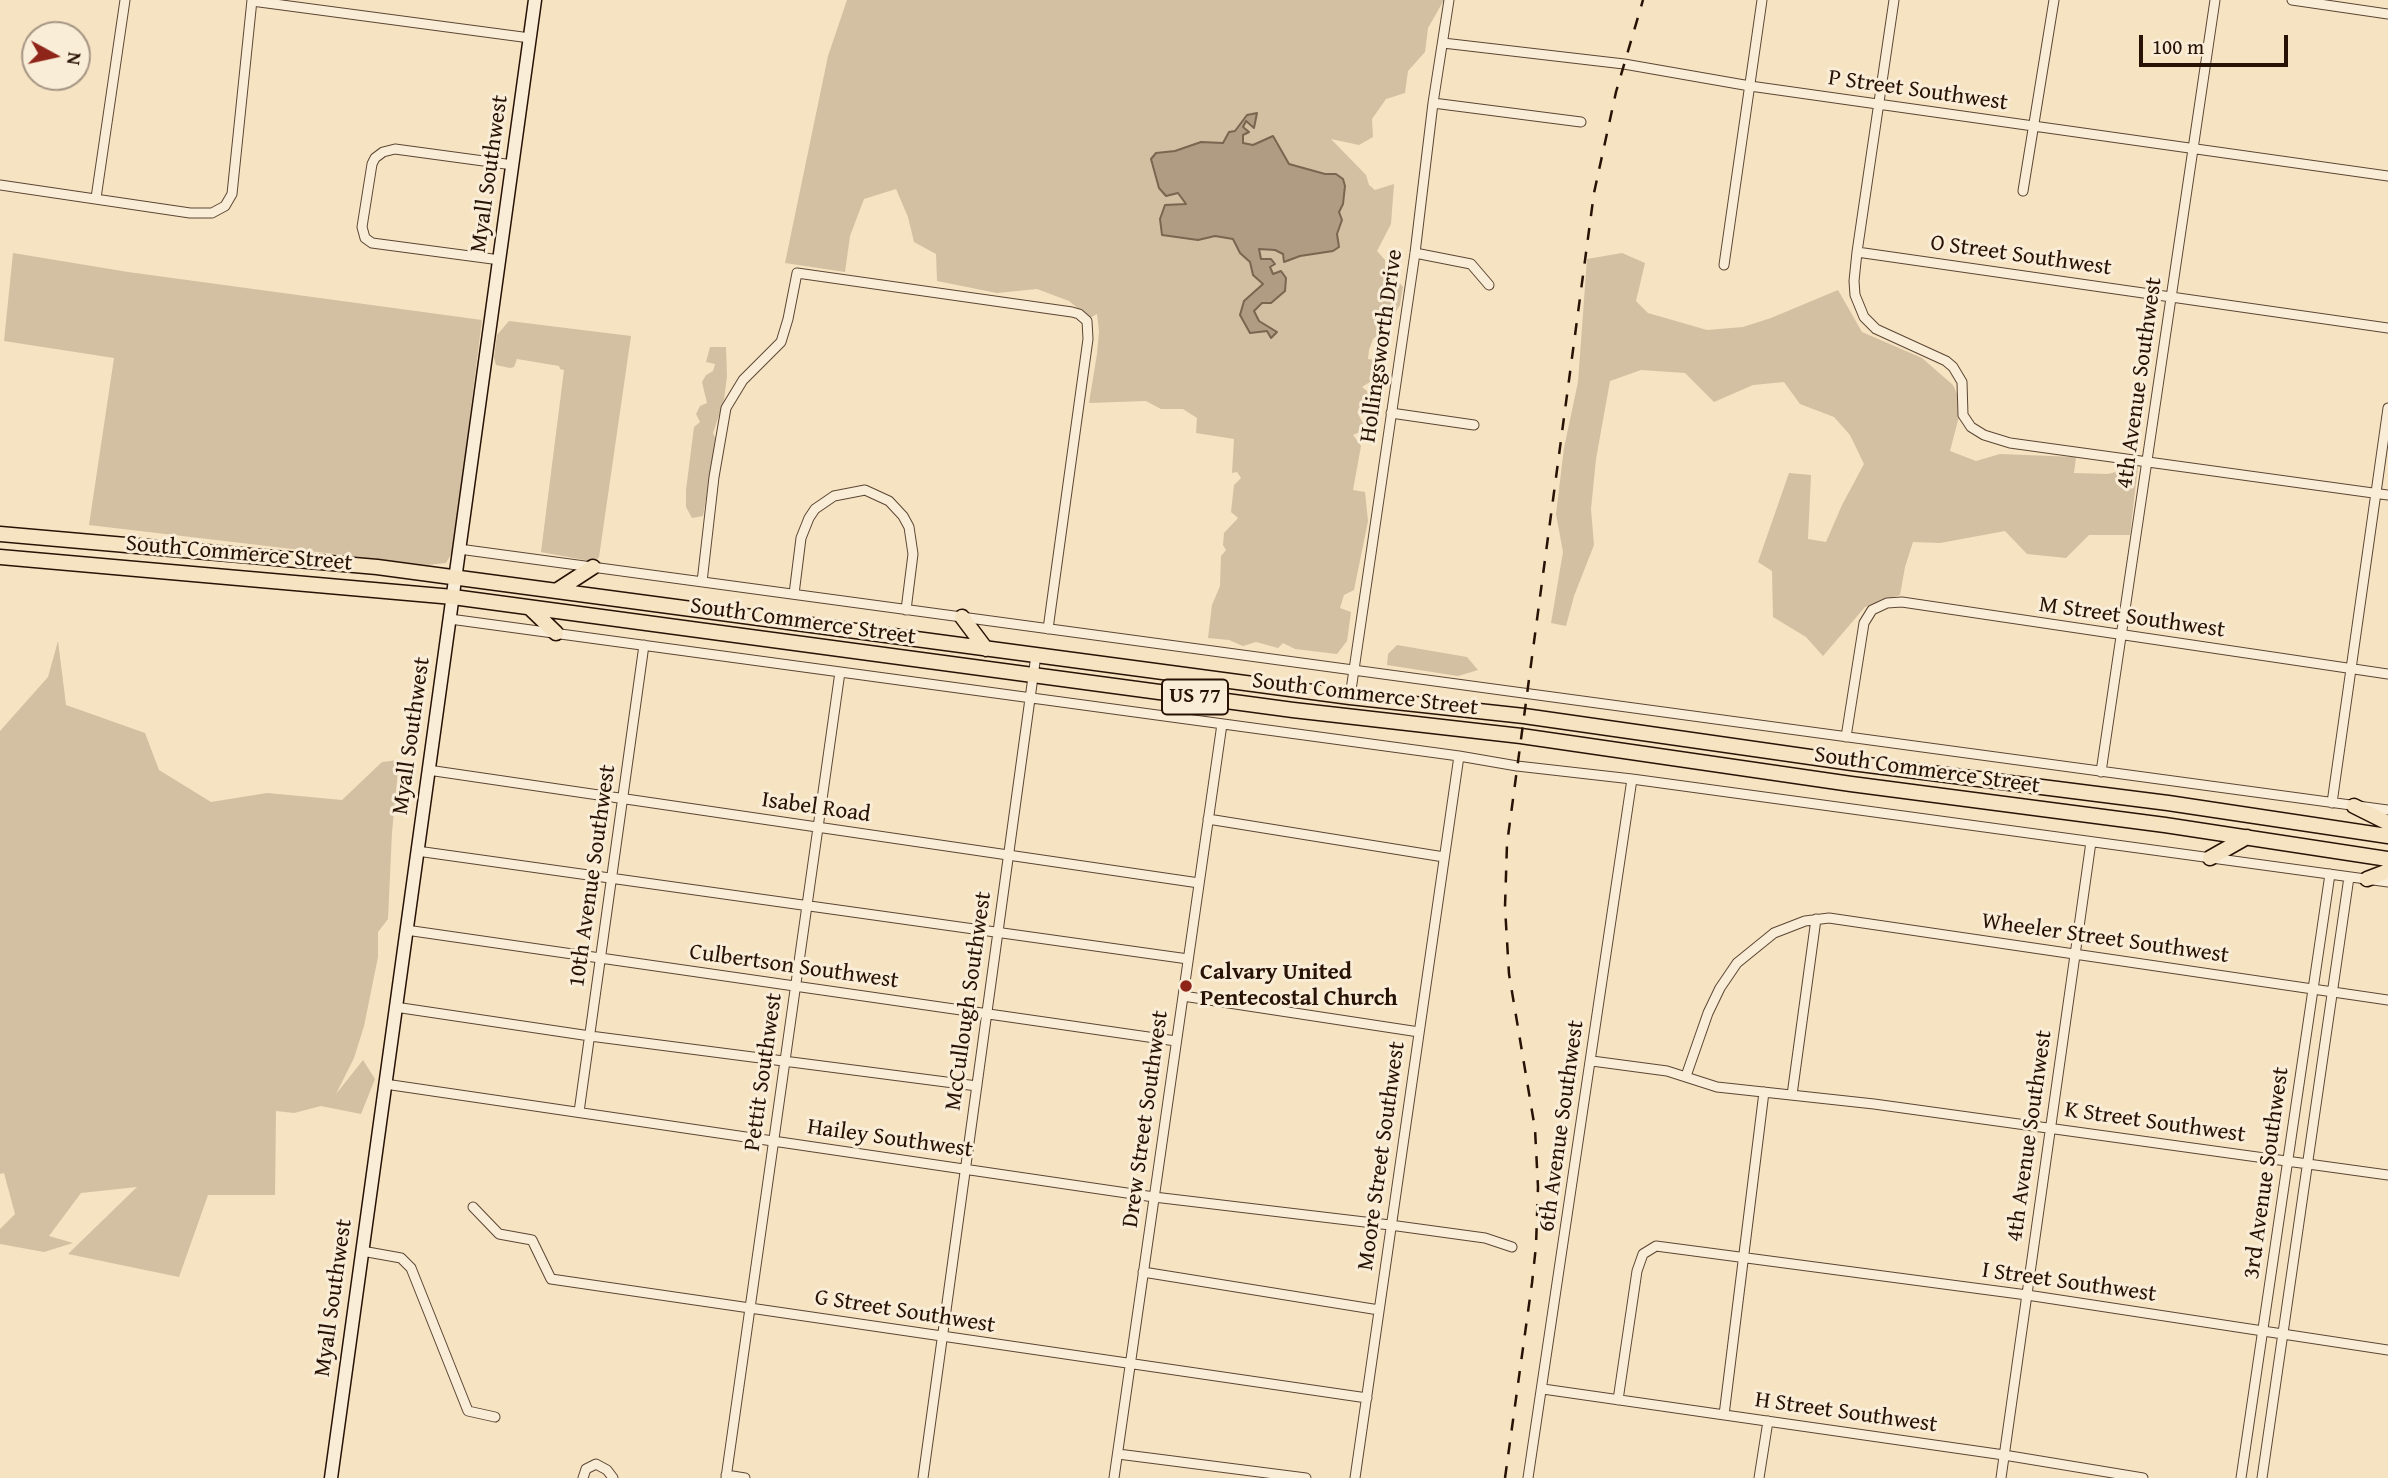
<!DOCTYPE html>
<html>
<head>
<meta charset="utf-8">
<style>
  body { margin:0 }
  #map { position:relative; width:2388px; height:1478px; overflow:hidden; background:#f6e3c2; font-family:"Gentium Book Plus",serif }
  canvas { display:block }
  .north { position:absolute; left:21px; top:21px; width:70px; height:70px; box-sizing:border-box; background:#f9edd7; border:2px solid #a59583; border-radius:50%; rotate:98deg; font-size:19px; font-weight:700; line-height:28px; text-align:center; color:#281205 }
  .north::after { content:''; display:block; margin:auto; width:24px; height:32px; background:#8f2418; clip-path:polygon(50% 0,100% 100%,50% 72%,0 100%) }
  .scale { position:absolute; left:2139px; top:35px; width:149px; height:32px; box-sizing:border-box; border:4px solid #281205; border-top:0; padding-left:9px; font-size:21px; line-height:24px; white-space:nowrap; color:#281205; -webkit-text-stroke:5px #f9edd7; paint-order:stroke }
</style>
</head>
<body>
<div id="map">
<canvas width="2388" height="1478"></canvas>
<div class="north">N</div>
<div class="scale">100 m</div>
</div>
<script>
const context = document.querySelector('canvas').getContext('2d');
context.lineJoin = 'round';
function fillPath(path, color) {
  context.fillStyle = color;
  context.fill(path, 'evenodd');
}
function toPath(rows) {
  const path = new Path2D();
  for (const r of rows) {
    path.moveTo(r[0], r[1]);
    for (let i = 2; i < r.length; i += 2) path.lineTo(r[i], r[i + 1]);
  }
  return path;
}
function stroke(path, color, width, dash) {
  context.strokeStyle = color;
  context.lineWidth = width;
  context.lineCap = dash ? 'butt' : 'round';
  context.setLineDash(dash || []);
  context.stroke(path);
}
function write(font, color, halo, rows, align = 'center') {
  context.font = font + ' "Gentium Book Plus",serif';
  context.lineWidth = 6;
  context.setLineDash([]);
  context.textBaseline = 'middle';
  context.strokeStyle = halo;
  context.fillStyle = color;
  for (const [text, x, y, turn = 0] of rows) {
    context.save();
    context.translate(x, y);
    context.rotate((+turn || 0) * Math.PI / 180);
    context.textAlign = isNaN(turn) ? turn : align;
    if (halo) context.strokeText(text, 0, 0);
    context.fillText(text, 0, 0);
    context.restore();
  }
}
fillPath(toPath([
  [847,0,1444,0,1428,28,1425,52,1408,71,1405,93,1386,99,1372,119,1373,137,1359,145,1331,139,1366,175,1369,185,1375,190,1394,184,1391,224,1377,251,1385,260,1385,276,1395,278,1403,287,1400,305,1385,329,1373,339,1369,350,1368,359,1378,360,1373,380,1362,387,1376,398,1357,412,1366,429,1353,435,1361,446,1353,490,1365,492,1368,521,1354,590,1344,595,1340,608,1351,612,1347,641,1337,654,1295,649,1283,643,1278,648,1256,642,1243,646,1229,640,1208,638,1212,605,1220,586,1221,556,1226,550,1223,545,1224,533,1238,518,1231,512,1234,485,1241,478,1237,472,1232,473,1234,439,1196,433,1197,418,1183,409,1161,409,1146,401,1089,403,1097,354,1099,331,1097,314,1090,318,1069,301,1037,289,997,293,937,281,936,254,914,242,908,217,896,189,864,199,850,236,845,272,785,263,828,56],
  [13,253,128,272,482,320,453,551,446,563,428,565,89,525,114,358,4,341],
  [1622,253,1645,263,1636,301,1648,313,1707,330,1743,327,1771,318,1838,290,1862,332,1922,358,1953,385,1962,405,1950,451,1976,461,2000,454,2076,457,2074,473,2108,474,2138,466,2130,535,2089,535,2066,558,2027,554,2005,531,1940,543,1913,542,1905,567,1900,595,1865,607,1823,656,1806,637,1773,617,1772,571,1758,562,1789,473,1811,475,1808,539,1826,542,1842,505,1864,464,1850,435,1834,417,1800,404,1784,382,1753,385,1714,402,1685,373,1641,370,1610,381,1596,459,1591,509,1594,545,1574,596,1566,626,1551,623,1563,552,1556,514,1564,448,1578,382,1587,259],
  [509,321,631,336,599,557,595,562,541,552,564,370,560,369,559,366,517,359,514,367,510,368,496,365,494,358,497,335],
  [710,347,726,347,727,376,724,400,713,433,716,440,703,516,692,518,686,507,686,490,694,427,700,422,696,414,700,406,707,403,702,382,706,375,713,371,715,364,706,362],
  [58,641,66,705,145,733,159,770,211,802,267,793,342,800,382,762,399,760,392,832,388,919,378,932,378,957,364,1026,354,1058,336,1094,363,1060,375,1079,361,1114,321,1106,294,1113,276,1111,275,1195,208,1195,179,1277,68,1254,137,1187,81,1193,49,1236,73,1243,44,1252,0,1244,0,1229,15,1214,4,1173,0,1174,0,731,48,677],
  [1397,645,1467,657,1478,670,1458,676,1387,665,1388,654]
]), '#d3bfa2');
const water = toPath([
  [1257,113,1254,128,1246,121,1243,127,1249,132,1243,135,1243,143,1253,145,1273,136,1289,164,1325,174,1336,174,1343,179,1345,186,1343,204,1339,212,1342,220,1337,234,1339,247,1333,251,1300,256,1284,262,1283,254,1275,250,1259,249,1261,259,1271,259,1275,264,1270,267,1273,274,1281,271,1286,278,1285,291,1271,303,1262,303,1254,311,1259,321,1277,332,1271,338,1267,331,1250,333,1240,315,1244,301,1263,284,1253,275,1250,262,1240,253,1233,239,1215,236,1198,240,1162,235,1160,219,1165,205,1186,204,1178,193,1166,196,1159,188,1151,159,1156,153,1175,151,1201,142,1223,143,1229,132,1235,131,1247,115,1257,113]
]);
fillPath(water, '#b09c82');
stroke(water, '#7a6550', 2);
const street = toPath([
  [1894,0,1857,252,1854,281,1855,295,1864,317,1876,329,1946,361,1953,367,1962,382,1963,415,1971,427,1984,435,2010,443,2388,495],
  [2292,0,2388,14],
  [252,1,530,38],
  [1443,43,1624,64,1750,86,2388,176],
  [1433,103,1581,122],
  [0,185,190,213,212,213,225,206,232,194,252,0],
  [2023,191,2054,0],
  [96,198,125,0],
  [1857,252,2388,328],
  [1415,253,1471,264,1489,285],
  [500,260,372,243,365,238,362,227,372,164,375,158,383,152,395,149,513,165],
  [1724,265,1762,0],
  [1391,413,1474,425],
  [459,549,2388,810],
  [702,582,714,477,726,408,743,380,781,342,788,319,797,273,1072,312,1079,314,1087,321,1088,339,1048,629],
  [794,594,801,538,809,518,815,509,834,496,865,490,889,501,903,516,909,527,913,554,906,610],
  [450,619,1459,756,1517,766,1632,779,2388,882],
  [1350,697,1415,253,1433,103,1449,0],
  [1846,737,1864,623,1872,610,1887,603,1902,602,2388,674],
  [428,770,1199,883],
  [2101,772,2215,0],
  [2332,803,2388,408],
  [1208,819,1444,857],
  [417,851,1188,959],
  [406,930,1176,1041],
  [1183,996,1419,1032],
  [395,1007,590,1036,977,1086],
  [1592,1061,1667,1071,1717,1087,1874,1104,2388,1175],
  [1686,1076,1708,1013,1720,988,1737,963,1774,933,1805,921,1829,918,2388,1000],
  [385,1084,1154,1197,1390,1225,1485,1238,1512,1247],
  [1792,1095,1816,919],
  [579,1112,644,645],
  [473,1207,499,1234,532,1240,551,1279,1367,1398],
  [362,1251,401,1258,411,1268,468,1411,495,1417],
  [1143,1272,1379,1310],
  [1543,1389,2004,1455,2143,1478],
  [1618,1400,1637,1271,1643,1254,1656,1246,2027,1295,2388,1350],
  [1724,1415,1764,1092],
  [1118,1454,1306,1478],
  [726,1475,745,1478],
  [583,1478,586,1469,596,1464,607,1470,613,1478],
  [726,1478,840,672],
  [923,1478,1036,655],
  [1114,1478,1222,724],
  [1355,1478,1459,756],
  [1528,1478,1632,779],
  [1759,1478,1768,1421],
  [2001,1478,2091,842],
  [2241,1478,2330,874],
  [2262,1478,2349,877]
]);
const secondary = toPath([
  [331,1478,535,0]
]);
const primary = toPath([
  [0,534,377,567,1350,697,1524,716,1852,763,2168,803,2388,836],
  [0,557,453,597,1293,710,1521,736,1851,784,2165,825,2388,859],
  [556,591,593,567],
  [530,608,556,633],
  [962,617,986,649],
  [2354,806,2388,823],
  [2210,858,2247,837],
  [2367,879,2388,871]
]);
stroke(street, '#5c4634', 11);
stroke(secondary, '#281205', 15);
stroke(primary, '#281205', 17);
stroke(street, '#f9edd7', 9);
stroke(secondary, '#f9edd7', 12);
stroke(primary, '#f6e3c2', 14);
stroke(toPath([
  [1505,1478,1532,1283,1536,1246,1538,1187,1535,1129,1509,974,1505,907,1507,844,1594,193,1616,92,1643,0]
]), '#281205', 2.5, [12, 12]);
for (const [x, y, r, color] of [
  [1186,986,7,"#8f2418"]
]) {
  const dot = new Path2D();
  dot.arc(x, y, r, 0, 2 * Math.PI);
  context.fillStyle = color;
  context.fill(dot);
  stroke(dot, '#f9edd7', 2.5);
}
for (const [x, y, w] of [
  [1195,697,66]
]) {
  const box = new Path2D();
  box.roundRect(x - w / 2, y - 17.5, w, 35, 5);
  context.fillStyle = '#f9edd7';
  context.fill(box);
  stroke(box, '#281205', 2);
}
write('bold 21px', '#281205', null, [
  ["US 77",1195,697]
]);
write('23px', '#281205', '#f9edd7', [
  ["P Street Southwest",1918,91,8],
  ["Myall Southwest",490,174,-82],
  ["O Street Southwest",2021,256,8],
  ["Hollingsworth Drive",1382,346,-82],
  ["4th Avenue Southwest",2140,383,-82],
  ["South Commerce Street",239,554,5],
  ["M Street Southwest",2132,618,8],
  ["South Commerce Street",803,622,8],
  ["South Commerce Street",1365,695,7],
  ["Myall Southwest",412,736,-82],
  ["South Commerce Street",1927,771,8],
  ["Isabel Road",816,808,8],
  ["10th Avenue Southwest",593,876,-82],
  ["Wheeler Street Southwest",2105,939,8],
  ["Culbertson Southwest",794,967,8],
  ["McCullough Southwest",969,1001,-82],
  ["Pettit Southwest",764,1072,-82],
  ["Drew Street Southwest",1146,1119,-82],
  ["K Street Southwest",2155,1123,8],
  ["6th Avenue Southwest",1562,1126,-82],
  ["4th Avenue Southwest",2030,1136,-82],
  ["Hailey Southwest",890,1139,8],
  ["Moore Street Southwest",1382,1156,-82],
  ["3rd Avenue Southwest",2267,1173,-82],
  ["I Street Southwest",2069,1283,8],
  ["Myall Southwest",334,1298,-82],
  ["G Street Southwest",905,1312,9],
  ["H Street Southwest",1846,1413,8]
]);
write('bold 23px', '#281205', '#f9edd7', [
  ["Calvary United",1200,973],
  ["Pentecostal Church",1200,999]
], 'left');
</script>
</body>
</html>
